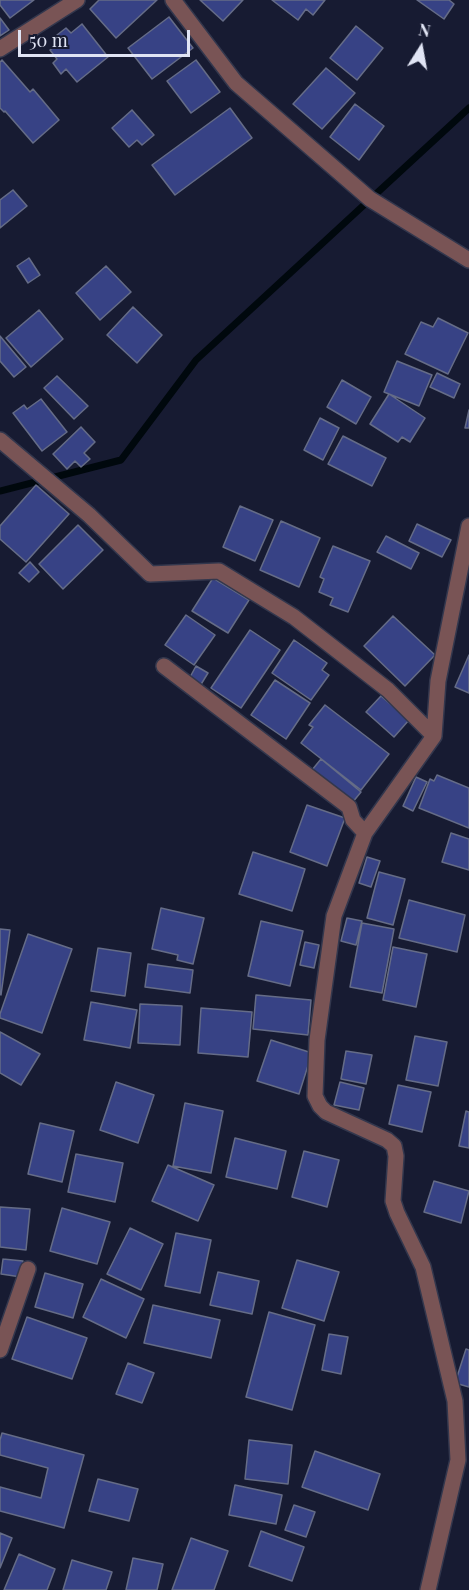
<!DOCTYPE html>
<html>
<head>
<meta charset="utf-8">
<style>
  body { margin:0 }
  #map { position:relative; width:469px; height:1590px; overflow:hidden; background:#171b32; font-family:"Playfair Display",serif }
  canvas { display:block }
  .north { position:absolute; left:391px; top:18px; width:60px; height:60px; -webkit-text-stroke:4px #171b32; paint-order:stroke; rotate:11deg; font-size:16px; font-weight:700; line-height:24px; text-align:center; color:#e0e4f4 }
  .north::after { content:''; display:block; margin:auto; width:21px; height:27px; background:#e0e4f4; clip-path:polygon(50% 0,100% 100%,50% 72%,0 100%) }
  .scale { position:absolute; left:18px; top:30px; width:172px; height:27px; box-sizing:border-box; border:3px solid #e0e4f4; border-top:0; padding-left:8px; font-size:18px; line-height:21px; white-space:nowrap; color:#e0e4f4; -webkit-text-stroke:4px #171b32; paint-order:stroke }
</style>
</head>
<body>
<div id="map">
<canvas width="469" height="1590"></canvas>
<div class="north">N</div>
<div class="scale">50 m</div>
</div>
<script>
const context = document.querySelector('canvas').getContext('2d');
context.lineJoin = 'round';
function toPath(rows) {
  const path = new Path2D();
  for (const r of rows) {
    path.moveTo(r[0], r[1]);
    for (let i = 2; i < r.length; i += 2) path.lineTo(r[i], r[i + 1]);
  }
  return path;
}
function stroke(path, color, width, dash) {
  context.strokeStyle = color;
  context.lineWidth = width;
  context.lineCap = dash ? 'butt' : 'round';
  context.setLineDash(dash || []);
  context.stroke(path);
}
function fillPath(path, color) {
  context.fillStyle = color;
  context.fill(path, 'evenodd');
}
stroke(toPath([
  [0,491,121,460,196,360,469,108]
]), '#00080d', 7);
const building = toPath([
  [0,0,34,0,10,18,0,5,0,0],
  [99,0,157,0,116,38,90,9,99,0],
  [200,0,243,0,223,21,200,0],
  [272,0,325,0,313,15,306,9,298,20,272,0],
  [417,0,449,0,454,4,444,19,417,0],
  [169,17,193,48,152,79,128,48,169,17],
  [0,18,9,30,0,36,0,18],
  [82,24,108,57,77,82,66,69,61,74,53,63,57,59,50,50,62,41,57,35,66,28,71,33,82,24],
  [356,26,383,48,357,80,330,58,356,26],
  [2,60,30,92,33,89,59,120,33,143,5,111,4,112,0,108,0,62,2,60],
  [196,60,220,92,191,113,167,81,196,60],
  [326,68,355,93,322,129,293,104,326,68],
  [355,104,384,126,359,160,330,137,355,104],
  [230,108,252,138,175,195,152,165,230,108],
  [132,110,154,135,142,145,137,140,129,147,112,128,132,110],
  [13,190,27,206,0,228,0,200,13,190],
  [29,258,40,275,28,283,17,266,29,258],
  [106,266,131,292,100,320,76,293,106,266],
  [133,307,162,335,137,363,107,335,133,307],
  [39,310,63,339,31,367,6,338,39,310],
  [438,318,468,333,448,374,405,354,421,322,433,327,438,318],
  [0,336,26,367,14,377,0,361,0,336],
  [397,361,432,375,419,406,384,392,397,361],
  [437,373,460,384,454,398,430,387,437,373],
  [57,376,88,406,74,419,44,388,57,376],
  [342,380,371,397,356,424,327,407,342,380],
  [389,394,425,418,410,442,402,437,398,442,370,424,389,394],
  [41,399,67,432,42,451,13,413,24,405,27,409,41,399],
  [469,410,469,428,465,428,469,410],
  [320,418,339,428,323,460,304,450,320,418],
  [81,427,95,442,84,453,90,459,81,467,75,461,67,469,53,454,81,427],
  [343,436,386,458,372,486,328,464,343,436],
  [36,485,69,514,26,562,0,539,0,526,36,485],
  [240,506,273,520,255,561,223,547,240,506],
  [281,521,320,538,299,587,260,570,281,521],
  [417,524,451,540,442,557,409,541,417,524],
  [78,525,103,550,63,589,39,564,78,525],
  [386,536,419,553,411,569,377,552,386,536],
  [333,546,370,561,348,612,330,605,333,598,319,592,324,579,320,577,333,546],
  [30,562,39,572,29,582,19,573,30,562],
  [213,578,249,600,228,633,192,611,213,578],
  [186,615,215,635,194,665,165,645,186,615],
  [393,616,435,655,405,686,364,646,393,616],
  [250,630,280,650,241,708,211,688,250,630],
  [294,640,327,663,322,670,329,675,311,700,272,673,294,640],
  [469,655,469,693,455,687,469,655],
  [196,666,208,673,200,686,189,679,196,666],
  [275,680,310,703,286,739,251,715,275,680],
  [381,696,409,720,394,737,366,712,381,696],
  [325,705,389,754,361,790,301,743,313,727,309,725,325,705],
  [321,759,361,792,352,803,312,770,321,759],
  [437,775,469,788,469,828,419,808,430,779,434,781,437,775],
  [416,777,427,782,413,811,403,806,416,777],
  [307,805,345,818,327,866,290,852,307,805],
  [451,833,469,839,469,870,442,862,451,833],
  [253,852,305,869,292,911,239,894,253,852],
  [367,857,380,861,371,887,359,883,367,857],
  [379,872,405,879,393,925,367,918,379,872],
  [409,900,465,915,457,952,399,938,409,900],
  [161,908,204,918,193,964,177,960,178,955,152,949,161,908],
  [347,918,362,921,356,945,341,941,347,918],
  [261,921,303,931,290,986,248,976,261,921],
  [362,923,394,929,382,993,350,987,362,923],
  [0,929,10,930,1,995,0,994,0,929],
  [28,934,72,949,42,1033,0,1018,0,1014,28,934],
  [305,942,319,945,314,968,300,965,305,942],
  [393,947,427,954,416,1007,383,1000,393,947],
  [98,948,131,953,125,996,91,991,98,948],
  [148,964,193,970,190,993,145,987,148,964],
  [256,995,311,1000,308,1035,253,1029,256,995],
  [91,1002,137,1010,130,1048,84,1040,91,1002],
  [140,1004,182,1006,180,1045,138,1043,140,1004],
  [201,1008,252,1012,248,1057,198,1053,201,1008],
  [0,1032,40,1054,21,1085,0,1073,0,1032],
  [415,1036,447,1042,438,1086,406,1080,415,1036],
  [271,1040,312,1053,299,1094,257,1081,271,1040],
  [346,1051,372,1055,366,1084,341,1079,346,1051],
  [116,1082,154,1095,138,1143,100,1130,116,1082],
  [340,1082,364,1088,359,1110,334,1105,340,1082],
  [398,1085,431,1092,422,1132,389,1124,398,1085],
  [185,1103,223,1111,211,1173,173,1166,185,1103],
  [466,1111,469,1112,469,1148,459,1146,466,1111],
  [40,1123,74,1131,62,1182,28,1174,40,1123],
  [235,1138,286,1151,277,1189,226,1177,235,1138],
  [304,1151,339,1160,327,1207,292,1197,304,1151],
  [76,1154,123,1163,115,1202,68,1192,76,1154],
  [168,1165,214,1185,198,1221,152,1201,168,1165],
  [434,1181,469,1191,461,1223,424,1212,434,1181],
  [0,1207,30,1209,26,1250,0,1247,0,1207],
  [62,1208,110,1222,97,1264,50,1251,62,1208],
  [130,1228,163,1244,141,1290,107,1274,130,1228],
  [176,1233,211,1240,200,1293,165,1286,176,1233],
  [3,1259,23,1261,21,1277,1,1274,3,1259],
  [297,1260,339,1272,324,1321,282,1308,297,1260],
  [218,1272,259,1281,252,1314,210,1305,218,1272],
  [45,1273,83,1284,73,1318,35,1307,45,1273],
  [101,1279,144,1299,126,1338,83,1317,101,1279],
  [153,1305,220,1320,211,1358,144,1343,153,1305],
  [269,1312,315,1325,292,1410,246,1397,269,1312],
  [27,1317,87,1338,72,1379,12,1359,27,1317],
  [329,1334,348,1337,341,1374,322,1370,329,1334],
  [466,1349,469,1350,469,1387,455,1383,466,1349],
  [128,1363,154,1373,142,1403,116,1394,128,1363],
  [2,1433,84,1455,64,1528,0,1511,0,1487,41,1498,48,1468,0,1455,0,1440,2,1433],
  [249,1440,292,1445,288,1484,245,1479,249,1440],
  [315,1451,380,1474,368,1510,302,1487,315,1451],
  [98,1479,138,1489,129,1521,89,1511,98,1479],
  [235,1485,282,1495,276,1524,229,1515,235,1485],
  [294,1505,315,1512,306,1537,285,1530,294,1505],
  [261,1531,304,1547,292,1581,249,1566,261,1531],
  [0,1533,12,1538,0,1568,0,1533],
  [191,1538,228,1551,214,1590,172,1590,191,1538],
  [19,1554,55,1569,47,1590,4,1590,19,1554],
  [133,1558,163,1564,157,1590,126,1590,133,1558],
  [72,1560,112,1572,106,1590,63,1590,72,1560]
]);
fillPath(building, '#374285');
stroke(building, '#656c87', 1.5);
const minor = toPath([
  [173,0,236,83,370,199,469,260],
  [0,49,77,0],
  [0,440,89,515,150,574,219,571,294,617,388,690,434,736,365,833],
  [164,666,349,807,353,820,365,833,334,916,317,1040,315,1096,320,1106,326,1112,387,1140,394,1146,396,1156,393,1201,397,1213,423,1267,455,1401,458,1460,428,1590],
  [434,736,438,681,469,526],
  [0,1350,28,1269]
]);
stroke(minor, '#33374d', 18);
stroke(minor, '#795455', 15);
</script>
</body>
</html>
